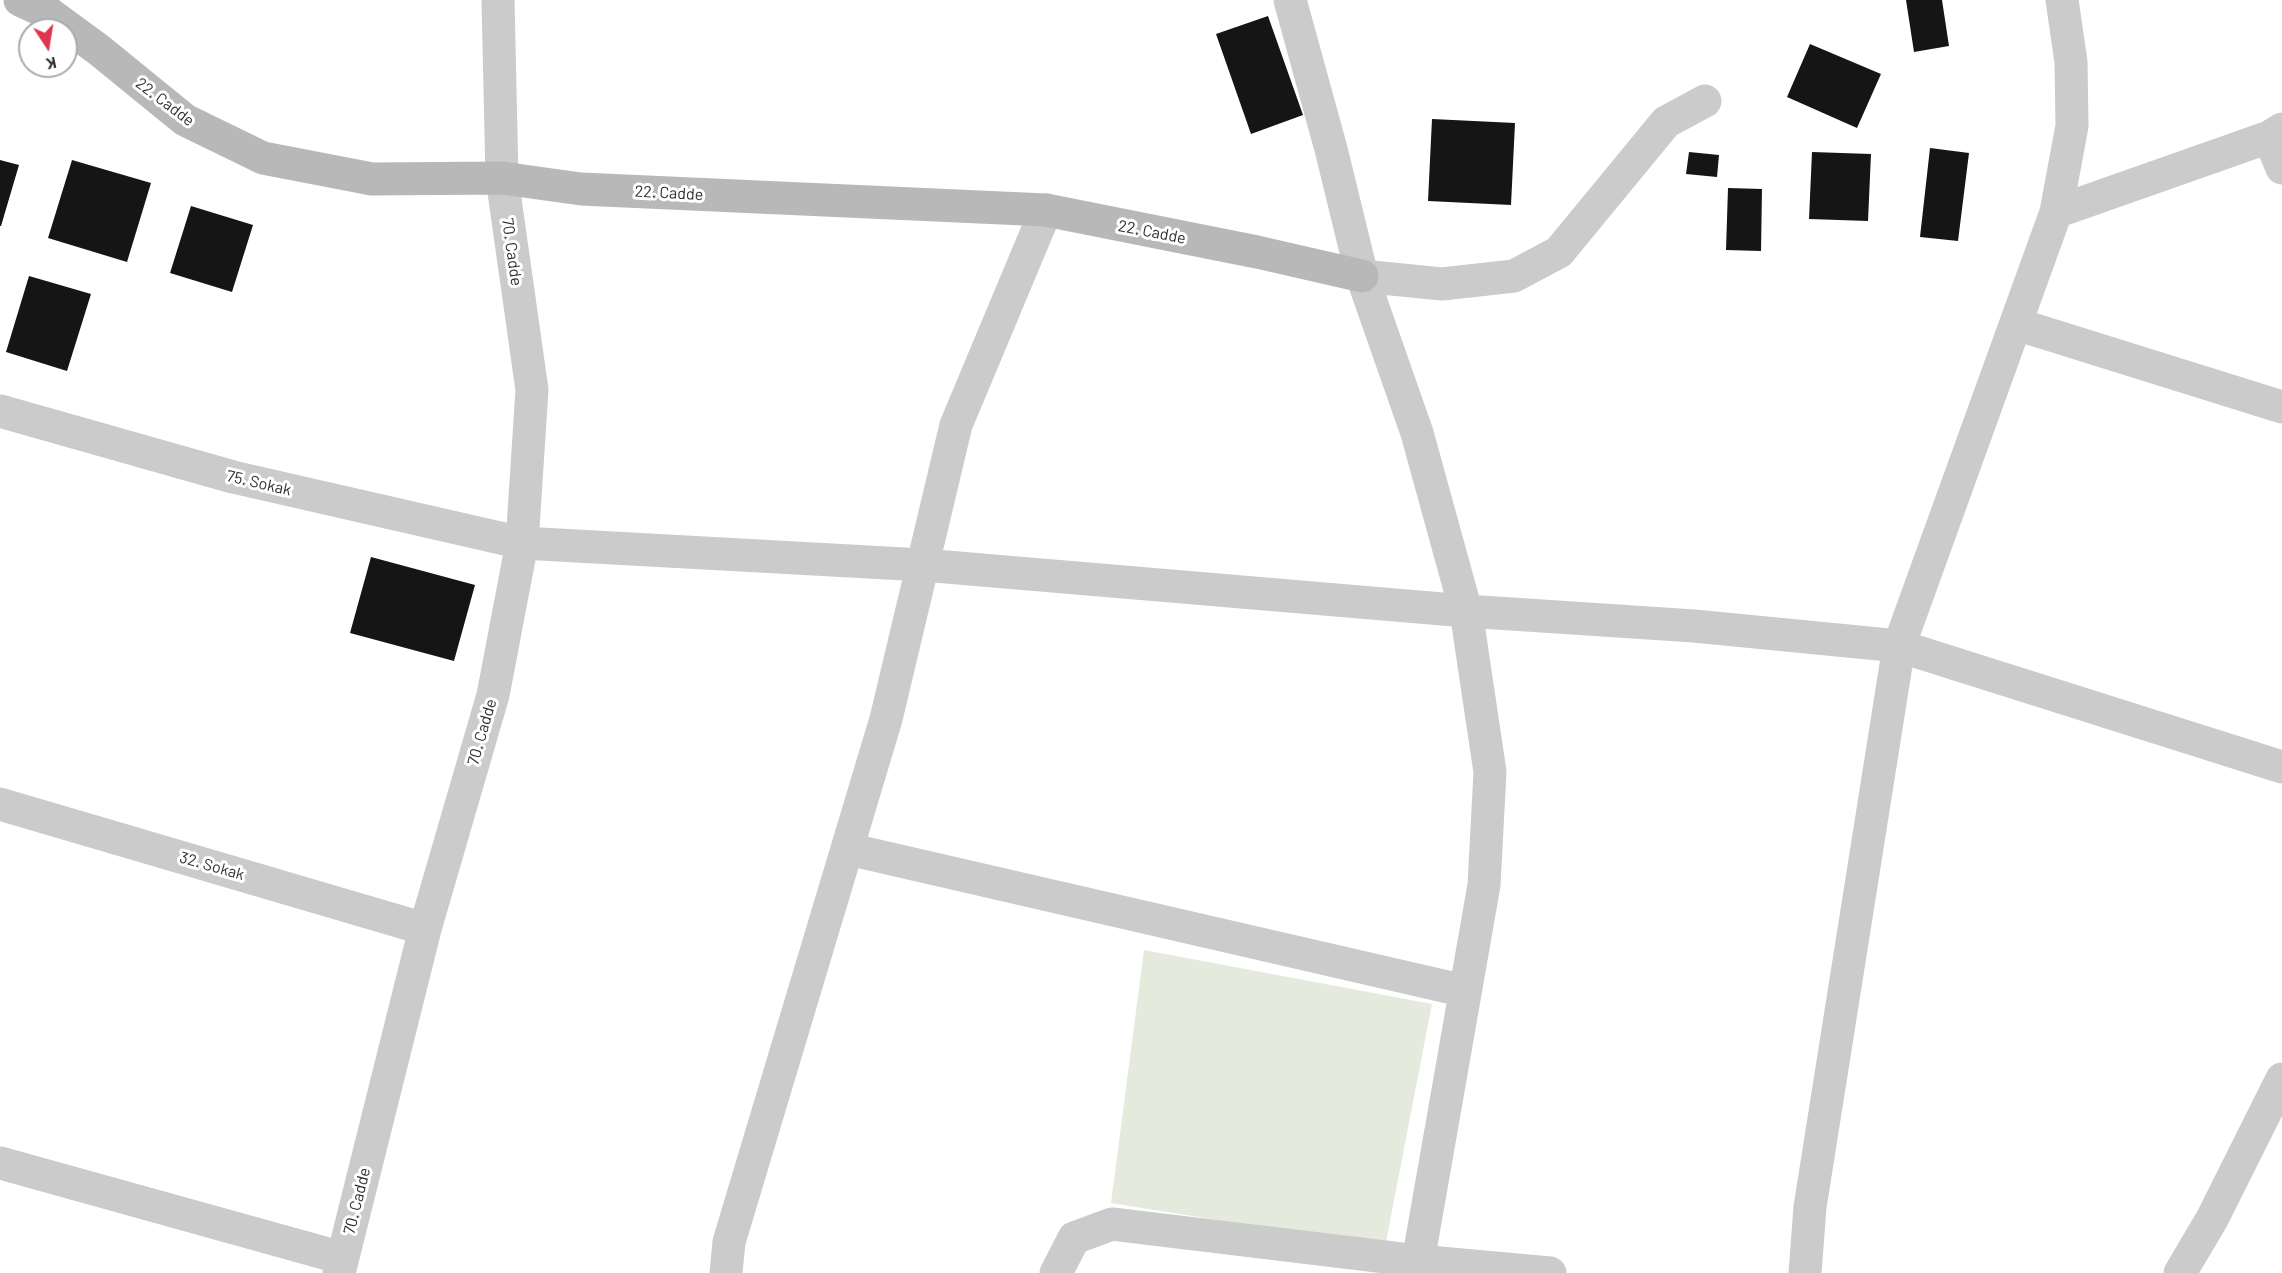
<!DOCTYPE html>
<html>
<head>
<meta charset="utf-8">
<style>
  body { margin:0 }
  #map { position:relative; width:2282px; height:1273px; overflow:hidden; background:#fff; font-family:Barlow,sans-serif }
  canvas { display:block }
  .north { position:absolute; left:18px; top:18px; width:60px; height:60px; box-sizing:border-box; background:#fff; border:2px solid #ababab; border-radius:50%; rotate:168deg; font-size:16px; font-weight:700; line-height:24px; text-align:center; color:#2e2e2e }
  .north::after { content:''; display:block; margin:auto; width:21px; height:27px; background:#de374d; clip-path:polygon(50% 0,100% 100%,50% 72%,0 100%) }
</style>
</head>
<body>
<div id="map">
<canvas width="2282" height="1273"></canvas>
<div class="north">K</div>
</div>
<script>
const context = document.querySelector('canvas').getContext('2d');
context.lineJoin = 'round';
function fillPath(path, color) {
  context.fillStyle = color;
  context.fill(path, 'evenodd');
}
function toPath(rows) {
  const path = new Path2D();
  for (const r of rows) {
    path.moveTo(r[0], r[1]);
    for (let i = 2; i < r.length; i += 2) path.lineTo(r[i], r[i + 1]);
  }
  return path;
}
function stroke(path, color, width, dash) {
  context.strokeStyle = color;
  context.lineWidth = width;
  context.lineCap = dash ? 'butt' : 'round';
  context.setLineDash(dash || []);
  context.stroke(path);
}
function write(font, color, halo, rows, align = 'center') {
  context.font = font + ' Barlow,sans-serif';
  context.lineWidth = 6;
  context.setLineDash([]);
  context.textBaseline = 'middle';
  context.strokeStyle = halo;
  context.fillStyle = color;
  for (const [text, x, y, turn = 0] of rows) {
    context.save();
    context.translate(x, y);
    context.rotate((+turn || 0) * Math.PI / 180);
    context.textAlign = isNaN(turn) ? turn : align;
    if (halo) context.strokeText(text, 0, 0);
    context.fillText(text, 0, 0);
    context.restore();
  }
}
fillPath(toPath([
  [1144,950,1432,1004,1385,1247,1111,1203]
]), '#e5ebdc');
fillPath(toPath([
  [1906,0,1942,0,1949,46,1914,52],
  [1268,16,1303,115,1251,134,1216,34],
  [1810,44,1881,74,1857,128,1787,97],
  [1432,119,1515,123,1511,205,1428,201],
  [1930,148,1969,153,1958,241,1920,237],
  [1689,152,1719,155,1717,177,1686,174],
  [1812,152,1871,154,1868,221,1809,219],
  [0,160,19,165,1,226,0,226],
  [72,160,151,183,127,262,48,238],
  [1728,188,1762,189,1761,251,1726,250],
  [191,206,253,225,232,292,170,273],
  [29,276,91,294,67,371,6,352],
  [371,557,475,585,454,661,350,633]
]), '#151515');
stroke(toPath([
  [1290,0,1331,149,1362,276,1417,433,1466,611,1490,772,1484,885,1416,1273],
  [2269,137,2282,168],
  [2056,212,2269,137,2282,129],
  [1362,276,1442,284,1514,276,1559,252,1666,122,1705,101],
  [2016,324,2282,407],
  [0,411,233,477,522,543,923,565,1466,611,1694,626,1899,646,2282,767],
  [0,804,425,929],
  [848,849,1465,991],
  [0,1163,342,1258],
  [339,1273,425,929,493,695,522,543,532,390,502,178,498,0],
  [726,1273,729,1242,886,719,956,425,1046,210],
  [1056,1273,1074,1238,1112,1224,1418,1261,1550,1273],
  [1805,1273,1810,1207,1899,646,2056,212,2072,126,2071,62,2062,0],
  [2180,1273,2212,1219,2282,1079]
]), '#cbcbcb', 33);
stroke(toPath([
  [20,0,50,14,99,50,185,120,263,158,372,179,502,178,581,189,1046,210,1257,252,1362,276]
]), '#b8b8b8', 33);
write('16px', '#2e2e2e', '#fff', [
  ["22. Cadde",165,102,37],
  ["22. Cadde",669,193,3],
  ["22. Cadde",1152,232,11],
  ["70. Cadde",512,252,82],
  ["75. Sokak",259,483,13],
  ["70. Cadde",482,732,-74],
  ["32. Sokak",212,866,16],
  ["70. Cadde",357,1201,-76]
]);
</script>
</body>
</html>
